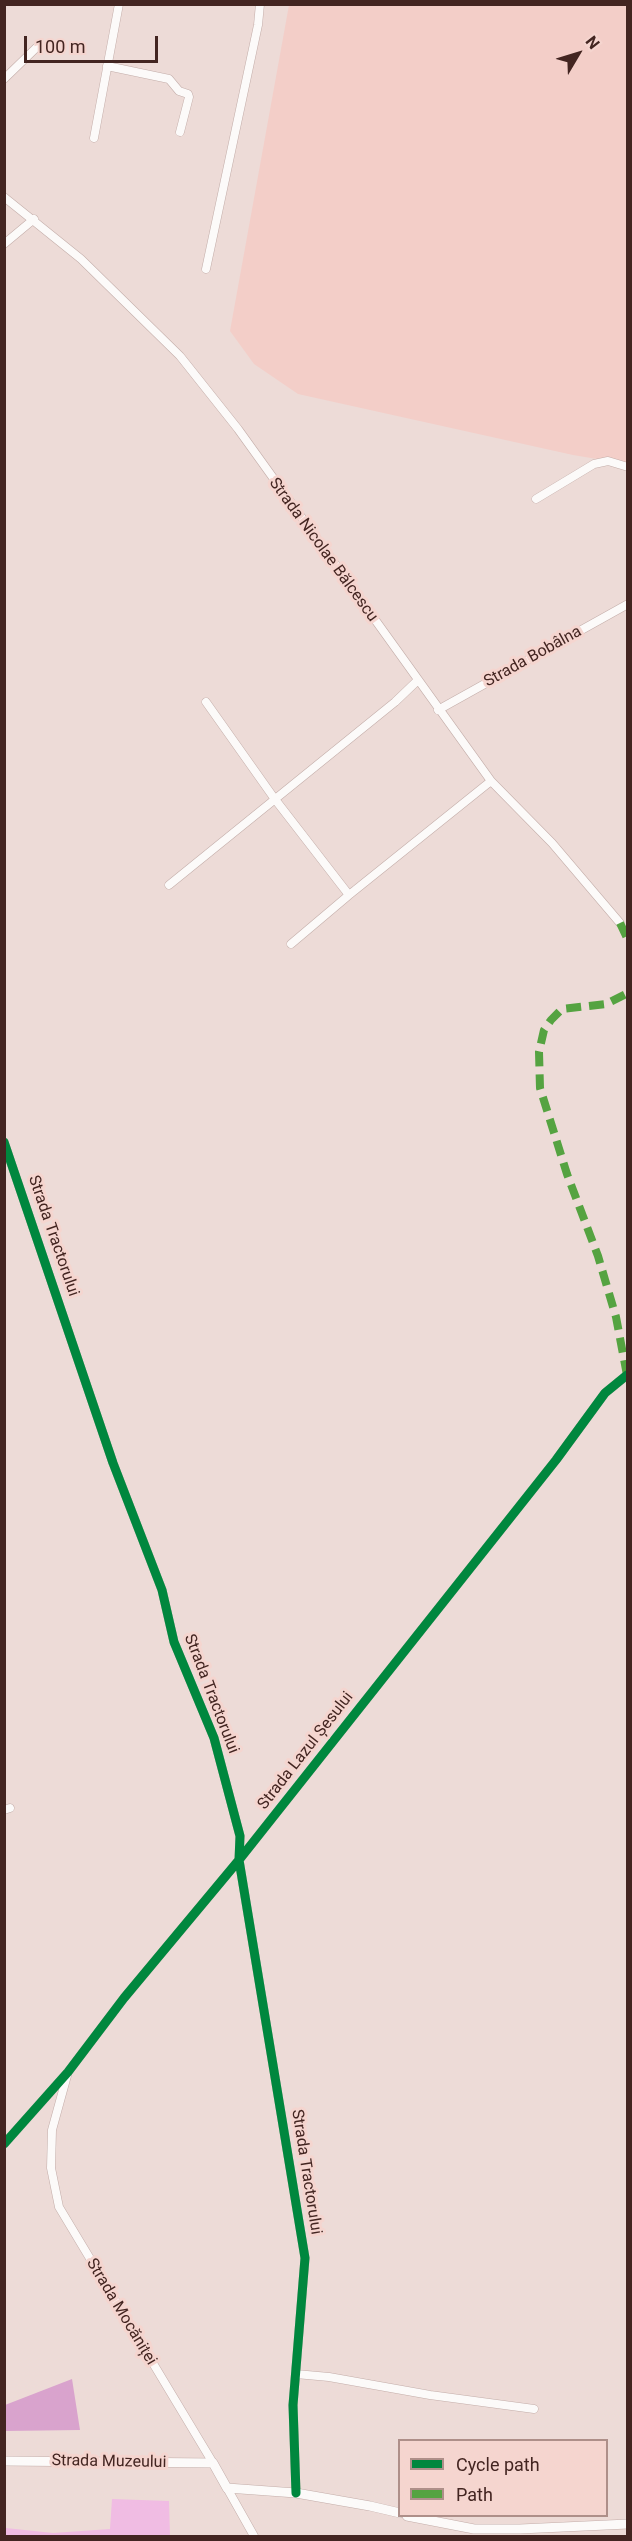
<!DOCTYPE html>
<html>
<head>
<meta charset="utf-8">
<style>
  body { margin:0 }
  #map { position:relative; width:632px; height:2541px; overflow:hidden; background:#eddbd7; font-family:Roboto,sans-serif }
  canvas { display:block }
  .frame { position:absolute; inset:0; border:6px solid #432521; pointer-events:none }
  .legend { position:absolute; left:398px; top:2439px; width:210px; height:78px; box-sizing:border-box; background:#f5d5cf; border:2px solid #ae8f89; margin:0; padding:8px 10px; list-style:none; font-size:18px; color:#432521 }
  .legend li { display:flex; align-items:center; gap:12px; height:30px }
  .legend b { width:30px; border:2px solid #ae8f89 }
  .north { position:absolute; left:548px; top:24px; width:60px; height:60px; -webkit-text-stroke:4px #f5d5cf; paint-order:stroke; rotate:52deg; font-size:16px; font-weight:700; line-height:24px; text-align:center; color:#432521 }
  .north::after { content:''; display:block; margin:auto; width:21px; height:27px; background:#432521; clip-path:polygon(50% 0,100% 100%,50% 72%,0 100%) }
  .scale { position:absolute; left:24px; top:36px; width:134px; height:27px; box-sizing:border-box; border:3px solid #432521; border-top:0; padding-left:8px; font-size:18px; line-height:21px; white-space:nowrap; color:#432521; -webkit-text-stroke:4px #f5d5cf; paint-order:stroke }
</style>
</head>
<body>
<div id="map">
<canvas width="632" height="2541"></canvas>
<div class="frame"></div>
<ul class="legend">
<li><b style="height:8px;background:#00873e"></b>Cycle path</li>
<li><b style="height:8px;background:#55a341"></b>Path</li>
</ul>
<div class="north">N</div>
<div class="scale">100 m</div>
</div>
<script>
const context = document.querySelector('canvas').getContext('2d');
context.lineJoin = 'round';
function fillPath(path, color) {
  context.fillStyle = color;
  context.fill(path, 'evenodd');
}
function toPath(rows) {
  const path = new Path2D();
  for (const r of rows) {
    path.moveTo(r[0], r[1]);
    for (let i = 2; i < r.length; i += 2) path.lineTo(r[i], r[i + 1]);
  }
  return path;
}
function stroke(path, color, width, dash) {
  context.strokeStyle = color;
  context.lineWidth = width;
  context.lineCap = dash ? 'butt' : 'round';
  context.setLineDash(dash || []);
  context.stroke(path);
}
function write(font, color, halo, rows, align = 'center') {
  context.font = font + ' Roboto,sans-serif';
  context.lineWidth = 6;
  context.setLineDash([]);
  context.textBaseline = 'middle';
  context.strokeStyle = halo;
  context.fillStyle = color;
  for (const [text, x, y, turn = 0] of rows) {
    context.save();
    context.translate(x, y);
    context.rotate((+turn || 0) * Math.PI / 180);
    context.textAlign = isNaN(turn) ? turn : align;
    if (halo) context.strokeText(text, 0, 0);
    context.fillText(text, 0, 0);
    context.restore();
  }
}
fillPath(toPath([
  [289,5,627,5,627,464,573,455,298,394,254,364,230,331]
]), '#f3cec8');
fillPath(toPath([
  [112,2499,169,2501,170,2536,6,2536,6,2528,53,2533,110,2529]
]), '#f0bce3');
fillPath(toPath([
  [72,2379,80,2430,5,2431,5,2405]
]), '#d9a3cd');
const minor = toPath([
  [107,66,169,79,179,91,188,94,189,97,180,132],
  [4,79,36,48],
  [94,138,119,4],
  [4,197,81,259,180,356,238,429,491,781,552,843,620,923],
  [4,244,34,219],
  [206,269,258,25,260,4],
  [536,499,594,464,608,461,628,467],
  [206,702,274,798,349,895,491,781],
  [438,710,628,604],
  [169,885,395,702,417,681],
  [291,944,349,895],
  [4,1142,113,1463,162,1590,174,1642,214,1738,240,1836,239,1860,305,2258,293,2405,296,2493],
  [4,1810,10,1808],
  [68,2072,52,2130,51,2168,59,2207,213,2463],
  [4,2144,68,2072,124,1998,239,1860,556,1460,605,1393,627,1375],
  [296,2374,329,2377,430,2395,534,2409],
  [227,2488,254,2536]
]);
const tertiary = toPath([
  [4,2461,213,2463,227,2488,296,2493,370,2506,400,2513],
  [407,2516,474,2529,520,2529,628,2524]
]);
stroke(minor, '#c3ada9', 9);
stroke(tertiary, '#c3ada9', 10);
stroke(minor, '#fcfaf9', 8);
stroke(tertiary, '#fcfaf9', 9);
stroke(toPath([
  [620,923,628,940],
  [627,1375,616,1317,598,1256,567,1174,540,1088,539,1052,544,1030,551,1020,562,1009,606,1004,628,993]
]), '#55a341', 8, [15, 8]);
stroke(toPath([
  [4,1142,113,1463,162,1590,174,1642,214,1738,240,1836,239,1860,305,2258,293,2405,296,2493],
  [4,2144,68,2072,124,1998,239,1860,556,1460,605,1393,627,1375]
]), '#00873e', 9);
write('16px', '#432521', '#f5d5cf', [
  ["Strada Nicolae Bălcescu",323,550,54],
  ["Strada Bobâlna",533,657,-29],
  ["Strada Tractorului",53,1236,71],
  ["Strada Tractorului",211,1694,69],
  ["Strada Lazul Șesului",306,1751,-52],
  ["Strada Tractorului",306,2172,81],
  ["Strada Mocăniței",121,2312,59],
  ["Strada Muzeului",109,2462,1]
]);
</script>
</body>
</html>
